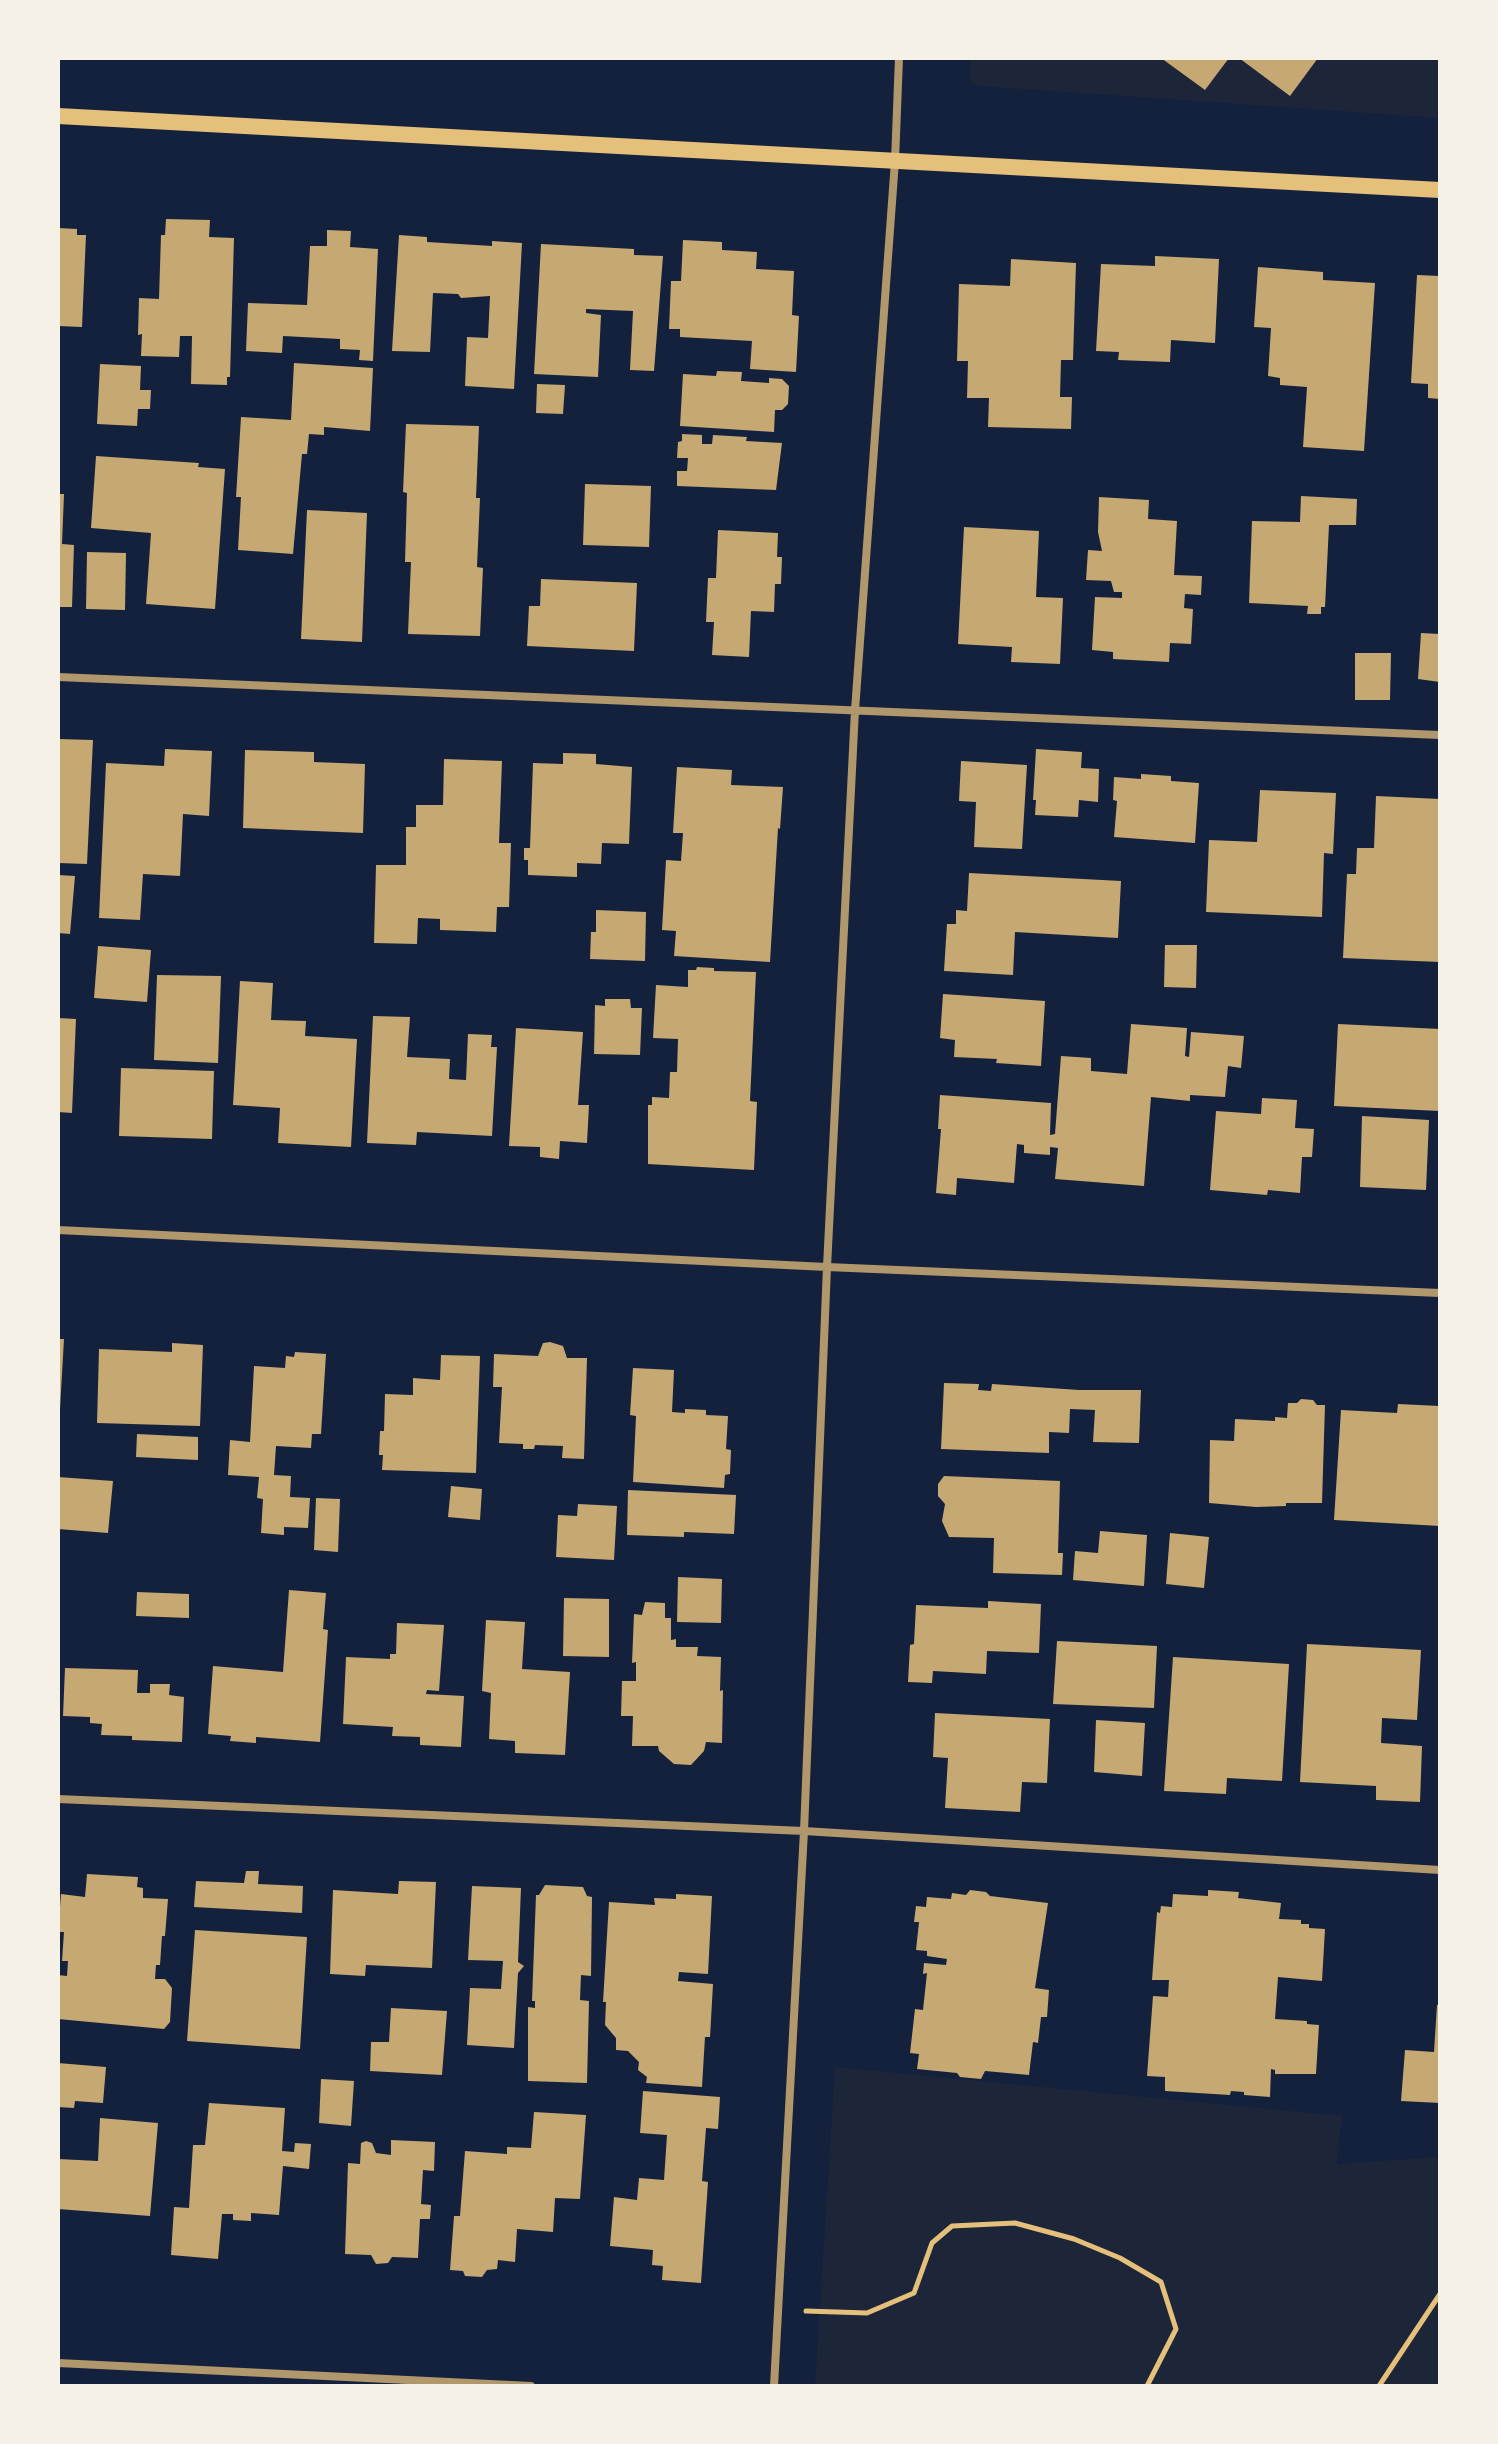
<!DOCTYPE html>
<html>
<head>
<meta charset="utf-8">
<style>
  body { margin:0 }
  #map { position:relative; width:1498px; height:2444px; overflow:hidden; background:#14213d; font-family:"IBM Plex Sans",sans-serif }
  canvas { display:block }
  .frame { position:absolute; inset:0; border:60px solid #f6f1e7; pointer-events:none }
</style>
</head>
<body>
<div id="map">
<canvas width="1498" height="2444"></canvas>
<div class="frame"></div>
</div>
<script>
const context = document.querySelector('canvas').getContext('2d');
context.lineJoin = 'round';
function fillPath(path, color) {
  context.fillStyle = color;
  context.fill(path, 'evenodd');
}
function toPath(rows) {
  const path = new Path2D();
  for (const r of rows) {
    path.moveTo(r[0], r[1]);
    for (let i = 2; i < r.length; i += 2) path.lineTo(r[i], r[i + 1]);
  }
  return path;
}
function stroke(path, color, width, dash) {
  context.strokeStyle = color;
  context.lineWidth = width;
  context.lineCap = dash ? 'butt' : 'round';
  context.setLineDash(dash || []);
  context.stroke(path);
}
fillPath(toPath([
  [970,58,1161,58,1205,90,1229,58,1239,58,1290,96,1318,58,1440,58,1440,118,981,86,970,82],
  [835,2067,1342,2116,1337,2164,1440,2157,1440,2386,815,2386]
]), '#1d2539');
fillPath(toPath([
  [1161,58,1229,58,1205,90],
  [1239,58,1318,58,1290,96],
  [166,219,210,220,209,237,234,238,230,377,227,377,227,385,191,384,192,336,180,336,179,357,141,356,142,334,138,335,139,298,159,299,161,235,165,235],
  [58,228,77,229,77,235,86,235,82,327,58,326],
  [327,230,351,231,350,247,378,249,373,361,359,360,360,350,340,349,340,339,283,336,282,353,246,351,248,303,307,305,310,246,327,246],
  [399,235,427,237,427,242,492,246,492,241,522,243,514,389,465,386,467,337,488,338,490,296,461,298,458,294,433,293,430,352,392,351],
  [683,240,722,242,722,250,757,252,756,269,794,271,792,315,799,316,796,372,750,369,752,341,680,337,680,329,669,329,671,281,681,281],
  [541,244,634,249,634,255,663,256,654,371,630,370,633,311,586,309,586,313,601,315,598,377,534,374],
  [1155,256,1219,259,1215,343,1171,340,1170,362,1118,360,1119,352,1096,351,1101,264,1155,266],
  [1011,259,1076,263,1073,360,1061,360,1060,397,1072,397,1071,429,988,427,989,398,967,398,968,361,957,361,959,284,1010,286],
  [1258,267,1323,272,1323,280,1375,283,1364,451,1303,447,1307,387,1280,385,1280,378,1268,376,1271,328,1254,327],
  [1417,275,1440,276,1440,399,1428,398,1428,384,1411,383],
  [294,363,373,368,370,431,324,427,324,435,309,434,307,454,302,454,293,554,238,550,241,497,236,497,241,417,291,420],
  [100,364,141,366,140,390,151,390,150,409,138,409,137,426,97,424],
  [717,371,742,372,741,381,769,383,769,378,782,379,789,386,788,404,782,410,775,410,774,432,680,426,683,374,716,376],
  [537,384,565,385,563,414,536,413],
  [406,424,479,426,476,498,480,498,477,567,483,568,480,636,408,634,411,562,405,562,407,493,403,492],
  [682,434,702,435,702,444,712,444,713,435,747,437,746,441,782,443,776,490,677,486,677,471,687,471,688,458,677,458,678,442,682,441],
  [96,456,199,463,198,467,225,469,215,609,146,604,151,533,91,528],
  [585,484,651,486,649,547,583,545],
  [58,494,64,494,62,544,74,545,72,607,58,607],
  [1301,496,1357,499,1356,525,1329,525,1325,607,1321,607,1321,614,1307,614,1308,606,1249,603,1252,521,1300,522],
  [1099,497,1149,500,1148,519,1177,521,1174,575,1202,576,1201,595,1185,594,1184,608,1193,609,1191,644,1170,643,1169,662,1113,659,1113,652,1092,650,1095,597,1122,598,1122,592,1114,592,1111,581,1086,580,1088,550,1102,551,1098,532],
  [307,510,367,513,362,642,301,639],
  [964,527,1039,531,1036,597,1063,598,1060,664,1011,662,1012,647,958,644],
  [718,530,778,533,777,557,782,557,781,584,775,584,774,612,751,611,749,657,712,655,714,622,706,622,708,578,716,578],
  [87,552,126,553,125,610,86,609],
  [541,579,637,583,634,651,527,646,529,606,540,606],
  [1421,633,1440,634,1440,682,1418,679],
  [1355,653,1391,653,1390,700,1355,700],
  [58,739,93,740,87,864,58,863],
  [165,749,212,751,209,816,183,814,180,876,143,874,140,920,99,918,106,763,164,766],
  [1036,749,1082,752,1081,768,1099,769,1098,802,1079,800,1078,817,1035,815,1036,800,1033,800],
  [245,750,314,752,314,762,365,764,363,833,243,828],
  [563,753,596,754,596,764,632,767,629,844,602,843,601,864,577,863,577,877,528,875,528,860,524,860,524,848,530,848,533,763,563,764],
  [444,759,502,761,499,843,511,843,509,907,497,907,496,932,440,930,440,919,418,918,417,944,374,943,376,865,406,865,406,827,416,827,416,805,443,805],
  [961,761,1027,765,1022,849,974,847,976,802,959,801],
  [677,767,732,770,731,785,783,787,780,829,778,828,770,962,674,956,676,931,662,930,666,860,681,861,683,833,673,833],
  [1141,774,1171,776,1171,781,1199,783,1195,843,1114,837,1117,801,1113,800,1114,777,1141,779],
  [1260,790,1336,793,1333,854,1324,853,1322,917,1206,912,1209,840,1257,842],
  [1376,796,1440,799,1440,962,1343,958,1347,874,1356,874,1357,848,1374,848],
  [969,873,1121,881,1118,938,1015,932,1013,975,944,971,947,924,956,924,956,910,967,911],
  [58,875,75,876,70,934,58,933],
  [596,910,646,912,645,961,590,959,591,932,596,932],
  [1165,945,1197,945,1196,988,1164,987],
  [98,946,151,950,147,1002,94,998],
  [697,967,714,968,714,971,756,972,750,1101,757,1102,754,1170,648,1164,648,1105,652,1105,652,1097,669,1098,670,1072,677,1072,678,1039,653,1038,656,985,688,987,688,970,696,970],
  [157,975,221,976,218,1063,154,1060],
  [240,981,273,983,271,1020,306,1021,305,1036,357,1039,351,1147,278,1143,280,1108,233,1105],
  [943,994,1045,1001,1041,1066,996,1063,997,1059,954,1057,955,1040,940,1038],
  [605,999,630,999,631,1008,642,1008,640,1055,594,1054,595,1005,605,1006],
  [373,1016,410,1017,407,1057,450,1059,449,1079,466,1080,468,1034,492,1035,491,1047,497,1047,492,1136,417,1132,416,1145,367,1143],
  [58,1018,76,1019,72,1113,58,1112],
  [1131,1024,1187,1028,1185,1056,1189,1057,1191,1032,1244,1036,1241,1068,1228,1066,1225,1097,1190,1095,1190,1101,1151,1097,1144,1186,1055,1179,1058,1148,1050,1147,1050,1155,1024,1153,1024,1145,1017,1144,1014,1183,957,1178,956,1195,936,1193,941,1129,938,1129,940,1095,1051,1103,1050,1135,1055,1134,1061,1056,1091,1058,1091,1071,1127,1074],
  [1338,1024,1440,1029,1440,1111,1334,1106],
  [516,1028,583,1032,578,1105,589,1105,587,1143,560,1141,559,1159,540,1157,540,1147,509,1146],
  [121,1068,214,1071,212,1139,119,1136],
  [1262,1098,1297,1100,1295,1128,1314,1129,1312,1157,1302,1157,1300,1193,1268,1190,1267,1195,1210,1190,1216,1111,1261,1114],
  [1362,1116,1429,1120,1426,1190,1360,1187],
  [58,1339,64,1339,60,1409,58,1409],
  [550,1342,563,1346,567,1358,587,1358,584,1459,562,1458,563,1446,535,1445,534,1449,523,1449,523,1444,499,1443,502,1387,493,1387,494,1354,538,1356,543,1343],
  [172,1343,203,1345,200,1426,97,1423,99,1349,172,1352],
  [295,1352,326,1354,321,1434,312,1434,311,1448,276,1446,274,1475,291,1476,290,1497,310,1498,308,1528,284,1527,284,1535,261,1533,263,1499,257,1498,259,1477,228,1475,230,1440,250,1442,254,1366,285,1368,286,1356,294,1357],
  [441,1355,480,1356,476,1473,382,1470,383,1455,379,1455,380,1431,384,1431,385,1394,413,1395,413,1378,440,1380],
  [633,1368,674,1370,672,1412,685,1413,685,1409,706,1410,706,1415,728,1416,726,1449,731,1450,730,1474,725,1475,724,1488,633,1482,636,1416,630,1415],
  [944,1383,979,1384,978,1390,991,1391,992,1384,1079,1390,1141,1390,1139,1443,1093,1442,1095,1410,1070,1409,1069,1433,1049,1432,1049,1453,941,1449],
  [1301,1399,1313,1400,1317,1405,1325,1405,1322,1503,1286,1503,1286,1506,1256,1507,1209,1503,1210,1440,1234,1441,1235,1419,1275,1421,1275,1417,1287,1418,1288,1403,1297,1403],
  [1398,1404,1440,1406,1440,1526,1334,1520,1341,1410,1397,1413],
  [137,1434,198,1437,198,1460,136,1457],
  [944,1476,1060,1481,1058,1553,1063,1553,1062,1575,993,1573,994,1538,949,1537,942,1521,945,1504,938,1496,938,1484],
  [58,1477,113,1481,108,1533,58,1529],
  [451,1486,482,1489,480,1520,448,1517],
  [628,1490,736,1495,734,1534,684,1532,684,1537,627,1535],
  [316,1498,340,1499,338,1552,314,1550],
  [578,1504,617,1506,614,1560,556,1557,558,1515,577,1516],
  [1100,1531,1147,1535,1144,1586,1073,1580,1075,1551,1098,1553],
  [1170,1533,1209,1537,1204,1588,1166,1584],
  [678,1577,722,1579,721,1623,677,1622],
  [289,1590,326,1593,323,1629,328,1630,320,1742,256,1737,256,1743,230,1741,231,1736,208,1734,213,1666,283,1672],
  [137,1592,189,1594,189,1618,136,1616],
  [564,1598,609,1599,609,1657,563,1656],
  [988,1601,1041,1604,1039,1653,987,1651,986,1674,933,1671,932,1683,908,1682,910,1645,914,1644,916,1605,988,1608],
  [645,1602,665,1603,665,1618,671,1618,671,1640,676,1639,676,1647,698,1647,697,1656,721,1657,720,1691,723,1690,722,1743,706,1742,704,1751,691,1765,674,1764,659,1751,658,1746,632,1746,633,1716,621,1716,622,1681,636,1681,636,1662,632,1663,634,1614,642,1615],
  [486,1620,525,1622,522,1669,570,1672,565,1755,515,1753,515,1741,489,1739,491,1693,482,1691],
  [397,1623,444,1625,439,1691,427,1690,426,1694,464,1696,461,1747,420,1745,420,1737,392,1736,393,1727,343,1724,346,1657,390,1659,390,1654,396,1654],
  [1057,1641,1157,1646,1154,1708,1053,1704],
  [1307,1644,1421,1650,1417,1720,1382,1718,1381,1743,1422,1746,1420,1802,1376,1800,1376,1786,1300,1782],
  [1173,1657,1289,1664,1282,1781,1227,1778,1226,1794,1164,1791],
  [65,1668,138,1670,137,1693,150,1693,150,1684,170,1684,169,1695,184,1697,182,1742,132,1740,132,1736,101,1735,102,1724,90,1723,90,1717,63,1716],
  [935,1713,1050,1719,1047,1783,1022,1782,1020,1812,945,1808,948,1758,933,1757],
  [1096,1720,1145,1723,1142,1776,1094,1772],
  [246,1871,259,1871,258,1884,303,1886,302,1913,194,1907,196,1881,244,1883],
  [87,1874,138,1877,137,1887,143,1888,143,1898,168,1899,165,1936,162,1936,160,1965,156,1965,155,1979,165,1979,172,1988,170,2022,164,2029,58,2019,58,1975,67,1976,68,1961,62,1961,64,1932,58,1932,61,1894,85,1897],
  [399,1881,436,1882,432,1968,366,1965,365,1976,330,1974,333,1890,398,1894],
  [545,1885,583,1887,587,1896,592,1897,591,1976,581,1975,580,2000,589,2001,587,2083,528,2081,528,2007,535,2008,535,2001,532,2001,536,1895,539,1895],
  [472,1886,521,1888,518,1962,524,1966,518,1973,514,2048,467,2045,470,1988,501,1989,503,1961,468,1960],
  [970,1890,986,1892,990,1896,1048,1903,1035,1988,1049,1990,1047,2017,1041,2017,1038,2043,1033,2042,1029,2075,985,2071,981,2079,960,2077,957,2073,917,2069,919,2054,910,2053,915,2009,923,2010,927,1973,923,1974,924,1963,946,1965,947,1959,927,1956,927,1951,916,1950,919,1922,914,1922,916,1906,926,1907,927,1897,951,1899,952,1893,966,1895],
  [1208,1890,1239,1892,1238,1898,1281,1903,1279,1919,1301,1920,1301,1924,1309,1924,1309,1928,1325,1929,1322,1981,1278,1977,1275,2019,1307,2021,1307,2024,1319,2025,1316,2074,1275,2074,1275,2070,1271,2069,1270,2097,1244,2095,1244,2092,1231,2091,1230,2095,1165,2091,1165,2077,1147,2076,1153,1996,1168,1997,1169,1980,1152,1980,1157,1912,1160,1913,1161,1906,1172,1907,1173,1894,1208,1896],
  [676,1894,712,1896,708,1974,679,1972,678,1981,713,1984,710,2037,705,2037,702,2087,646,2083,647,2077,638,2070,639,2062,628,2051,616,2050,616,2038,605,2025,606,2002,603,2002,609,1902,655,1905,654,1898,676,1899],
  [195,1930,307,1937,300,2049,187,2041],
  [1437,2005,1440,2005,1440,2103,1401,2101,1405,2050,1434,2052],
  [391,2008,447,2011,442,2075,370,2071,371,2042,389,2042],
  [58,2063,106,2067,103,2103,75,2101,74,2108,58,2107],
  [321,2079,354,2081,351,2126,319,2123],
  [643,2091,720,2097,718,2129,706,2128,702,2181,708,2182,701,2283,662,2280,663,2266,652,2265,653,2250,610,2246,614,2197,637,2200,639,2178,664,2180,667,2135,640,2133],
  [209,2103,285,2108,282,2151,294,2152,295,2143,311,2144,309,2169,283,2166,279,2215,251,2213,251,2221,233,2220,233,2214,222,2214,218,2259,171,2255,174,2207,189,2208,193,2145,205,2145],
  [534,2112,586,2115,580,2199,555,2198,553,2232,517,2229,515,2262,498,2260,497,2269,487,2270,482,2277,465,2276,463,2271,450,2270,454,2216,460,2216,465,2151,507,2154,507,2147,531,2148],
  [100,2118,158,2123,150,2216,58,2209,58,2159,98,2161],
  [391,2140,435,2142,434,2171,423,2170,421,2204,431,2205,430,2219,420,2219,418,2258,392,2257,388,2263,376,2264,371,2255,345,2254,348,2163,360,2164,361,2143,366,2141,372,2143,376,2153,391,2155]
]), '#c6a872');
stroke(toPath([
  [806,2311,867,2313,914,2293,932,2243,952,2226,1015,2223,1074,2239,1120,2258,1161,2282,1176,2329,1147,2386],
  [1379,2386,1440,2294]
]), '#e5c07b', 5);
stroke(toPath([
  [58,677,1440,735],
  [58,1230,827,1267,1440,1293],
  [58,1799,804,1831,1440,1870],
  [58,2363,531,2386],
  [774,2386,804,1831,827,1267,855,710,895,161,899,58]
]), '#b1986c', 8);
stroke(toPath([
  [58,116,1440,190]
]), '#e5c07b', 16);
</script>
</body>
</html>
